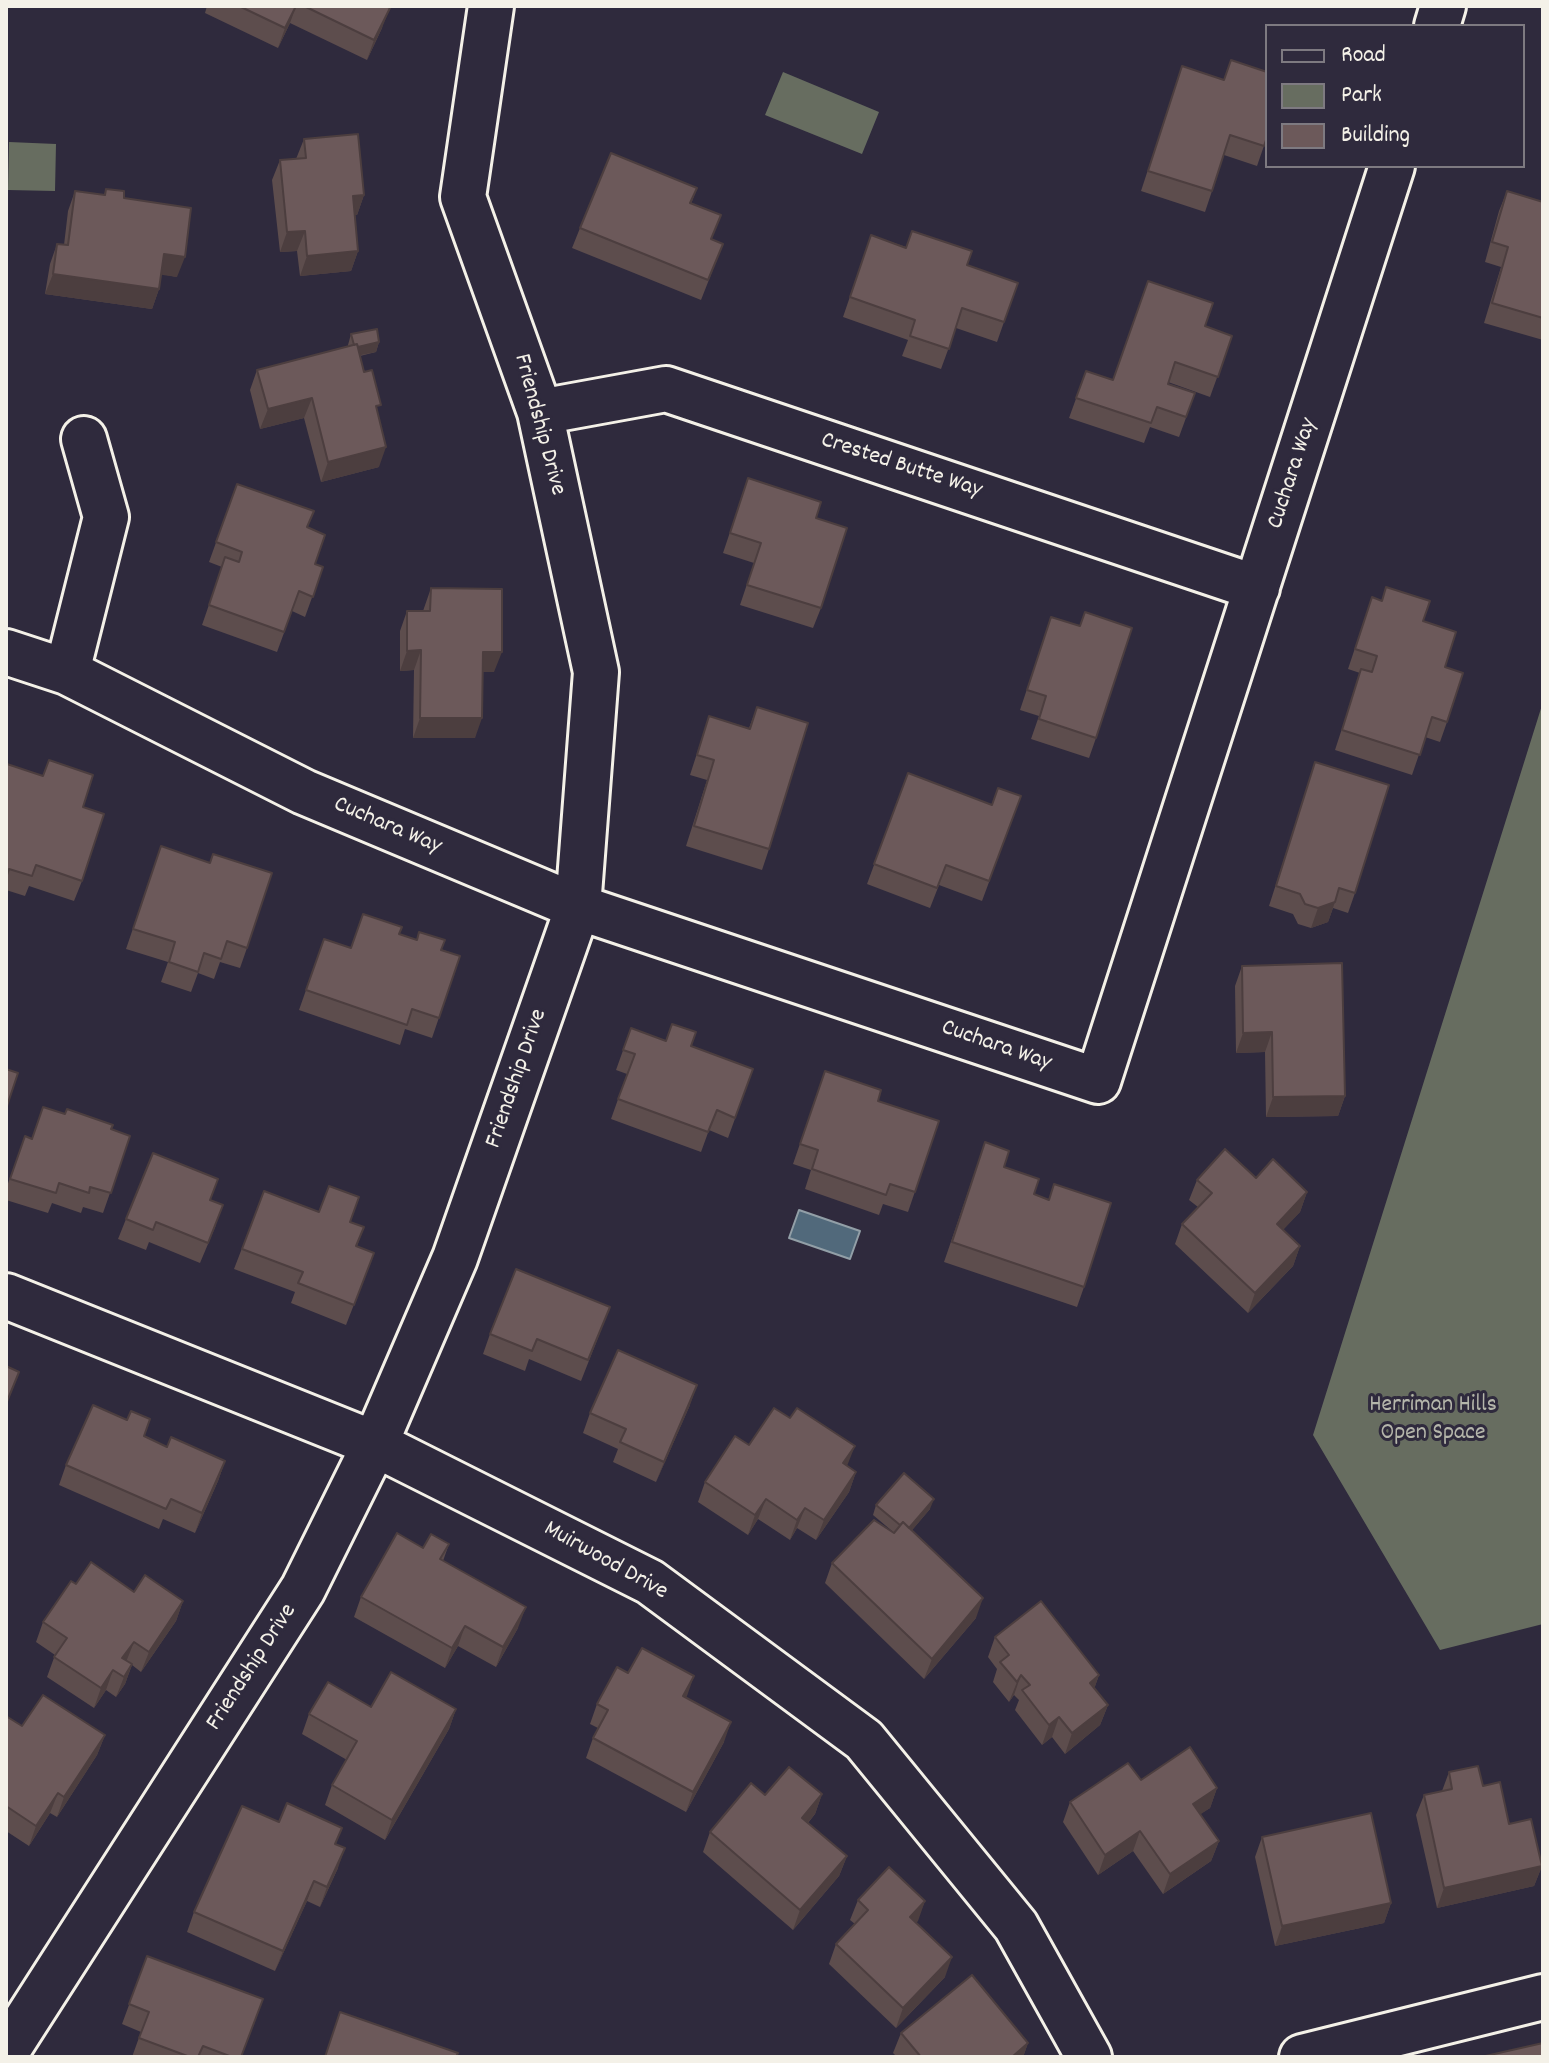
<!DOCTYPE html>
<html>
<head>
<meta charset="utf-8">
<style>
  body { margin:0 }
  #map { position:relative; width:1549px; height:2063px; overflow:hidden; background:#2f2a3d; font-family:Dekko,sans-serif }
  canvas { display:block }
  .frame { position:absolute; inset:0; border:8px solid #f4f1e8; pointer-events:none }
  .legend { position:absolute; left:1265px; top:24px; width:260px; height:144px; box-sizing:border-box; background:#2f2a3d; border:2px solid #7e7a81; margin:0; padding:10px 14px; list-style:none; font-size:24px; color:#f4f1e8 }
  .legend li { display:flex; align-items:center; gap:16px; height:40px }
  .legend b { width:40px; border:2px solid #7e7a81 }
</style>
</head>
<body>
<div id="map">
<canvas width="1549" height="2063"></canvas>
<div class="frame"></div>
<ul class="legend">
<li><b style="height:10px;background:#2f2a3d"></b>Road</li>
<li><b style="height:22px;background:#676d60"></b>Park</li>
<li><b style="height:22px;background:#6c595a"></b>Building</li>
</ul>
</div>
<script>
const context = document.querySelector('canvas').getContext('2d');
context.lineJoin = 'round';
function fillPath(path, color) {
  context.fillStyle = color;
  context.fill(path, 'evenodd');
}
function toPath(rows) {
  const path = new Path2D();
  for (const r of rows) {
    path.moveTo(r[0], r[1]);
    for (let i = 2; i < r.length; i += 2) path.lineTo(r[i], r[i + 1]);
  }
  return path;
}
function stroke(path, color, width, dash) {
  context.strokeStyle = color;
  context.lineWidth = width;
  context.lineCap = dash ? 'butt' : 'round';
  context.setLineDash(dash || []);
  context.stroke(path);
}
function write(font, color, halo, rows, align = 'center') {
  context.font = font + ' Dekko,sans-serif';
  context.lineWidth = 6;
  context.setLineDash([]);
  context.textBaseline = 'middle';
  context.strokeStyle = halo;
  context.fillStyle = color;
  for (const [text, x, y, turn = 0] of rows) {
    context.save();
    context.translate(x, y);
    context.rotate((+turn || 0) * Math.PI / 180);
    context.textAlign = isNaN(turn) ? turn : align;
    if (halo) context.strokeText(text, 0, 0);
    context.fillText(text, 0, 0);
    context.restore();
  }
}
fillPath(toPath([
  [783,72,879,112,862,154,765,115],
  [9,142,56,144,55,191,8,190],
  [1543,702,1543,1624,1440,1650,1313,1435]
]), '#676d60');
const water = toPath([
  [799,1210,860,1231,850,1259,789,1238,799,1210]
]);
fillPath(water, '#51697b');
stroke(water, '#929fa7', 2);
const minor = toPath([
  [1437,26,1443,6],
  [540,412,666,389,1257,588],
  [6,652,67,672,304,792,578,907,1098,1081,1392,166],
  [67,672,106,517,84,439],
  [6,1296,375,1444,650,1582,864,1740,1016,1926,1089,2057],
  [6,2052,303,1589,375,1444,455,1258,578,907,596,672,540,412,463,197,491,6],
  [1302,2057,1543,1997]
]);
stroke(minor, '#f4f1e8', 50);
stroke(minor, '#2f2a3d', 44);
fillPath(toPath([
  [207,6,386,6,382,28,367,60,290,23,278,48,205,13],
  [1231,60,1267,137,1257,166,1224,155,1205,212,1141,191,1182,66,1224,80],
  [304,139,364,195,357,215,355,215,358,251,351,271,300,276,297,251,280,252,272,180,280,160,296,159],
  [697,188,691,204,712,239,723,244,701,300,572,248,580,228],
  [106,189,124,198,177,277,161,274,159,289,152,309,45,294,50,264,57,244,64,245,68,211,75,191,104,195],
  [1507,191,1543,202,1543,340,1484,323,1501,267,1485,262,1499,211],
  [871,235,906,247,967,265,1004,322,997,342,956,328,941,369,902,356,908,340,843,317],
  [1205,326,1232,336,1210,397,1168,382,1168,384,1195,393,1179,437,1150,427,1144,443,1069,418,1086,371,1113,380],
  [351,334,379,342,376,352,360,356,379,467,321,482,304,418,260,429,250,390,257,370,348,347,348,345],
  [748,478,816,518,821,608,813,628,740,605,754,563,723,553],
  [237,484,308,528,315,564,323,567,305,617,292,611,277,652,202,625,222,567,209,562],
  [431,588,494,672,482,672,475,738,413,738,414,670,400,671,400,631,407,611,423,611],
  [1372,597,1423,621,1445,667,1447,722,1440,742,1425,737,1412,775,1335,750,1360,673,1348,669],
  [1051,617,1096,738,1089,758,1031,739,1039,716,1020,710],
  [757,707,769,849,762,870,686,846,707,780,690,775,709,716,749,728],
  [1315,762,1355,893,1348,913,1333,908,1328,922,1311,928,1298,924,1293,914,1269,906],
  [6,767,83,807,82,881,74,901,29,886,25,896,6,890],
  [908,773,992,805,1021,796,982,901,939,885,930,908,867,884],
  [161,846,247,948,240,968,220,962,214,979,198,973,191,992,161,982,168,962,126,949],
  [399,934,460,956,432,1038,405,1029,400,1045,299,1010,324,939,351,948],
  [1242,966,1345,1096,1338,1116,1266,1117,1265,1052,1236,1053,1235,986],
  [631,1028,666,1041,691,1046,753,1069,728,1138,709,1130,701,1152,611,1119,627,1074,616,1070],
  [825,1071,878,1101,939,1121,908,1212,883,1204,879,1215,805,1189,811,1170,793,1164],
  [111,1129,130,1136,103,1213,83,1207,81,1213,52,1203,48,1213,6,1200,6,1189,25,1136,31,1139],
  [985,1142,1004,1167,1034,1194,1084,1287,1077,1307,944,1262],
  [1256,1178,1307,1192,1300,1212,1283,1229,1300,1246,1293,1266,1248,1313,1175,1244,1182,1224,1198,1207,1189,1200,1197,1180],
  [264,1191,319,1212,364,1227,357,1246,374,1253,346,1325,291,1303,295,1292,234,1269],
  [211,1200,216,1225,200,1263,149,1242,146,1250,118,1239,126,1219],
  [610,1307,581,1381,529,1359,525,1371,483,1354,490,1334],
  [690,1405,656,1482,613,1462,618,1449,583,1433,590,1413],
  [144,1436,167,1447,225,1461,218,1481,195,1533,163,1519,159,1529,59,1485,66,1465],
  [749,1445,847,1466,856,1472,849,1492,816,1540,797,1528,790,1540,758,1519,748,1535,698,1502,705,1482],
  [876,1505,930,1509,912,1530,976,1618,924,1679,825,1583,832,1563,892,1531,873,1515],
  [449,1544,443,1561,518,1628,496,1667,458,1646,445,1668,354,1617,361,1597,423,1548],
  [76,1584,134,1592,183,1601,176,1621,141,1672,132,1665,125,1684,116,1697,106,1690,94,1708,47,1677,55,1655,36,1642,43,1622],
  [995,1637,1099,1675,1094,1689,1108,1705,1100,1725,1065,1754,1052,1737,1042,1745,1015,1710,1019,1700,1014,1695,1009,1702,993,1682,997,1669,988,1657],
  [628,1673,686,1697,724,1742,686,1812,586,1758,593,1738,598,1728,590,1724,597,1704],
  [371,1707,456,1709,449,1729,385,1840,325,1805,332,1785,347,1760,302,1734,309,1714],
  [6,1716,22,1726,105,1735,97,1755,57,1817,50,1813,29,1846,6,1831],
  [1449,1772,1509,1824,1542,1866,1534,1886,1437,1908,1416,1815,1424,1795,1442,1791],
  [1141,1780,1217,1788,1210,1808,1200,1814,1219,1841,1211,1861,1163,1894,1133,1851,1098,1875,1063,1822,1070,1802],
  [822,1794,815,1814,808,1823,847,1856,839,1876,793,1930,703,1852,710,1832,765,1795],
  [279,1822,336,1844,338,1868,320,1907,307,1901,275,1971,187,1932,194,1912],
  [1262,1837,1391,1903,1384,1923,1275,1946,1255,1857],
  [858,1900,925,1901,916,1923,945,1977,896,2028,829,1964,836,1944,855,1924,850,1920],
  [147,1956,241,2057,132,2057,141,2032,122,2024],
  [901,2033,1028,2043,1023,2057,897,2057,893,2053]
]), '#5d4d4d');
fillPath(toPath([
  [296,6,290,23,278,48,285,28],
  [390,8,382,28,367,60,374,40],
  [364,195,357,215,346,216,353,196],
  [305,231,297,251,280,252,287,232],
  [358,251,351,271,300,276,307,256],
  [164,254,185,257,177,277,156,274],
  [53,274,159,289,152,309,45,294],
  [379,342,376,352,351,357,354,347],
  [312,398,304,418,260,429,268,409],
  [386,447,379,467,321,482,328,462],
  [421,650,414,670,400,671,407,651],
  [483,652,502,652,494,672,475,672],
  [420,718,482,718,475,738,413,738],
  [1335,902,1328,922,1311,928,1318,908],
  [1272,1032,1265,1052,1236,1053,1243,1033],
  [1345,1096,1338,1116,1266,1117,1273,1097],
  [1307,1192,1300,1212,1270,1244,1277,1224],
  [1300,1246,1293,1266,1248,1313,1255,1293],
  [697,1385,690,1405,656,1482,664,1462],
  [855,1446,847,1466,843,1463],
  [225,1461,218,1481,195,1533,202,1513],
  [856,1472,849,1492,816,1540,824,1520],
  [766,1499,758,1519,748,1535,755,1515],
  [934,1499,930,1509,903,1541,907,1531],
  [805,1508,797,1528,790,1540,797,1520],
  [983,1598,976,1618,924,1679,932,1659],
  [183,1601,176,1621,141,1672,149,1652],
  [526,1607,518,1628,496,1667,503,1647],
  [465,1626,458,1646,445,1668,452,1648],
  [134,1642,126,1662,122,1658],
  [132,1664,125,1684,116,1697,124,1677],
  [113,1670,106,1690,94,1708,101,1688],
  [1021,1675,1014,1695,1009,1702,1017,1682],
  [1099,1675,1092,1695,1090,1683],
  [694,1676,687,1696,676,1716,683,1696],
  [1108,1705,1100,1725,1065,1754,1072,1733],
  [456,1709,449,1729,385,1840,392,1820],
  [1059,1717,1052,1737,1042,1745,1049,1725],
  [731,1722,724,1742,686,1812,693,1792],
  [105,1735,97,1755,57,1817,64,1797],
  [1217,1788,1210,1808,1186,1824,1193,1804],
  [58,1793,50,1813,29,1846,36,1826],
  [822,1794,815,1814,795,1838,802,1818],
  [1140,1831,1133,1851,1098,1875,1105,1855],
  [1219,1841,1211,1861,1163,1894,1170,1874],
  [345,1848,338,1868,320,1907,327,1887],
  [847,1856,839,1876,793,1930,800,1910],
  [1542,1866,1534,1886,1437,1908,1444,1888],
  [314,1881,307,1901,275,1971,283,1951],
  [925,1901,918,1921,903,1937,910,1917],
  [1391,1903,1384,1923,1275,1946,1282,1926],
  [952,1957,945,1977,896,2028,903,2008],
  [1028,2043,1023,2057,1012,2057]
]), '#4c3e3f');
const building = toPath([
  [239,6,296,6,285,28,239,6],
  [304,6,386,6,390,8,374,40,304,6],
  [1231,60,1267,72,1267,137,1264,146,1230,135,1212,191,1148,171,1182,66,1224,80,1231,60],
  [358,134,364,195,353,196,358,251,307,256,305,231,287,232,280,160,306,158,304,139,358,134],
  [611,153,697,188,690,203,721,215,711,239,723,244,708,280,580,228,611,153],
  [106,189,124,191,124,198,191,208,185,257,164,254,159,289,53,274,57,244,68,245,75,191,105,195,106,189],
  [1507,191,1543,202,1543,318,1492,303,1508,247,1492,242,1507,191],
  [912,231,972,251,967,265,1018,283,1004,322,962,308,949,349,910,336,915,320,850,297,871,235,906,248,912,231],
  [1148,281,1213,303,1205,326,1232,336,1218,377,1175,362,1168,384,1195,393,1186,417,1157,407,1151,423,1076,398,1086,371,1113,380,1148,281],
  [377,329,379,342,358,347,357,344,354,345,351,334,377,329],
  [357,344,364,372,372,370,381,405,376,406,386,447,328,462,312,398,268,409,257,370,357,344],
  [748,478,821,502,816,518,847,528,821,608,747,585,761,543,730,533,748,478],
  [237,484,314,511,307,527,325,535,315,564,323,567,313,597,299,591,284,632,209,605,225,557,239,562,242,552,216,542,237,484],
  [1386,587,1430,601,1423,621,1456,632,1445,667,1463,673,1447,722,1432,717,1420,755,1342,730,1361,669,1372,672,1377,656,1355,649,1372,597,1382,601,1386,587],
  [431,588,502,589,502,652,483,652,482,718,420,718,421,650,407,651,407,611,430,611,431,588],
  [1085,612,1132,628,1096,738,1039,719,1046,696,1027,690,1051,617,1080,626,1085,612],
  [757,707,808,723,769,849,694,826,714,760,697,755,709,716,750,729,757,707],
  [49,760,93,775,83,807,104,814,82,881,36,865,32,876,9,869,6,878,6,767,7,764,43,776,49,760],
  [1315,762,1389,785,1355,893,1339,888,1335,902,1318,908,1305,904,1300,894,1276,886,1315,762],
  [908,773,992,805,998,788,1021,796,989,881,946,865,937,888,874,864,908,773],
  [161,846,210,863,213,854,272,873,247,948,227,941,221,959,204,953,198,972,169,962,175,942,133,929,161,846],
  [363,914,402,927,399,934,417,940,419,932,445,940,441,950,460,956,439,1018,412,1009,407,1025,306,990,324,939,351,948,363,914],
  [1342,963,1345,1096,1273,1097,1272,1032,1243,1033,1242,966,1342,963],
  [672,1024,696,1032,691,1046,753,1069,735,1118,717,1110,708,1132,618,1099,635,1054,623,1050,631,1028,666,1041,672,1024],
  [6,1069,18,1073,6,1109,6,1069],
  [825,1071,881,1090,878,1101,939,1121,915,1192,890,1184,886,1195,812,1169,818,1150,800,1144,825,1071],
  [43,1107,65,1114,67,1109,113,1125,111,1129,130,1136,111,1193,90,1187,89,1193,59,1183,56,1193,10,1179,25,1136,32,1139,43,1107],
  [985,1142,1009,1151,1004,1167,1039,1179,1034,1194,1049,1200,1054,1184,1111,1203,1084,1287,952,1242,985,1142],
  [1225,1149,1256,1178,1273,1159,1307,1192,1277,1224,1300,1246,1255,1293,1182,1224,1212,1193,1197,1180,1225,1149],
  [153,1153,218,1179,210,1200,223,1205,208,1243,156,1222,153,1230,126,1219,153,1153],
  [329,1186,359,1197,350,1222,364,1227,356,1246,374,1253,354,1305,298,1283,303,1272,242,1249,264,1191,319,1212,329,1186],
  [516,1269,610,1307,588,1360,537,1339,532,1351,490,1334,516,1269],
  [618,1350,697,1385,664,1462,620,1442,626,1429,590,1413,618,1350],
  [6,1366,19,1372,6,1404,6,1366],
  [93,1405,127,1420,131,1411,150,1419,144,1436,167,1447,171,1437,225,1461,202,1513,171,1499,166,1509,66,1465,93,1405],
  [774,1408,790,1418,797,1408,855,1446,843,1463,856,1472,824,1520,805,1508,797,1520,766,1499,755,1515,705,1482,735,1436,749,1445,774,1408],
  [904,1473,934,1499,909,1528,903,1522,900,1525,876,1505,904,1473],
  [874,1520,894,1533,903,1522,983,1598,932,1659,832,1563,874,1520],
  [397,1533,423,1548,431,1534,449,1544,440,1559,526,1607,503,1647,465,1626,452,1648,361,1597,397,1533],
  [91,1562,134,1592,145,1575,183,1601,149,1652,134,1642,122,1658,132,1664,124,1677,113,1670,101,1688,54,1657,67,1638,43,1622,71,1581,76,1584,91,1562],
  [1041,1601,1099,1675,1090,1683,1108,1705,1072,1733,1059,1717,1049,1725,1022,1690,1030,1685,1021,1675,1017,1682,1000,1662,1009,1655,995,1637,1041,1601],
  [642,1648,694,1676,683,1696,731,1722,693,1792,593,1738,608,1710,597,1704,617,1667,628,1673,642,1648],
  [391,1672,456,1709,392,1820,332,1785,357,1741,309,1714,328,1682,371,1707,391,1672],
  [43,1695,105,1735,64,1797,58,1793,36,1826,6,1806,6,1716,22,1726,43,1695],
  [1190,1747,1217,1788,1193,1804,1219,1841,1170,1874,1140,1831,1105,1855,1070,1802,1128,1763,1141,1780,1190,1747],
  [1478,1766,1483,1786,1500,1782,1509,1824,1531,1819,1542,1866,1444,1888,1424,1795,1452,1789,1449,1772,1478,1766],
  [789,1767,822,1794,802,1818,847,1856,800,1910,710,1832,751,1783,765,1795,789,1767],
  [287,1803,342,1828,335,1844,345,1848,327,1887,314,1881,283,1951,194,1912,242,1806,279,1822,287,1803],
  [1371,1813,1391,1903,1282,1926,1262,1837,1371,1813],
  [889,1867,925,1901,910,1917,952,1957,903,2008,836,1944,868,1910,858,1900,889,1867],
  [147,1956,263,1999,241,2057,232,2057,203,2046,198,2057,190,2057,139,2038,149,2012,129,2004,147,1956],
  [972,1975,1028,2043,1012,2057,921,2057,901,2033,972,1975],
  [340,2012,458,2053,456,2057,325,2057,340,2012],
  [1543,2043,1543,2057,1481,2057,1543,2043]
]);
fillPath(building, '#6c595a');
stroke(building, '#4c3e3f', 2);
write('24px', '#f4f1e8', '#2f2a3d', [
  ["Friendship Drive",538,425,75],
  ["Crested Butte Way",901,467,18],
  ["Cuchara Way",1294,474,-72],
  ["Cuchara Way",387,827,23],
  ["Cuchara Way",996,1047,19],
  ["Friendship Drive",518,1079,-71],
  ["Muirwood Drive",605,1562,29],
  ["Friendship Drive",253,1668,-57]
]);
write('24px', '#b5b6ab', '#2f2a3d', [
  ["Herriman Hills",1433,1407],
  ["Open Space",1433,1435]
]);
</script>
</body>
</html>
